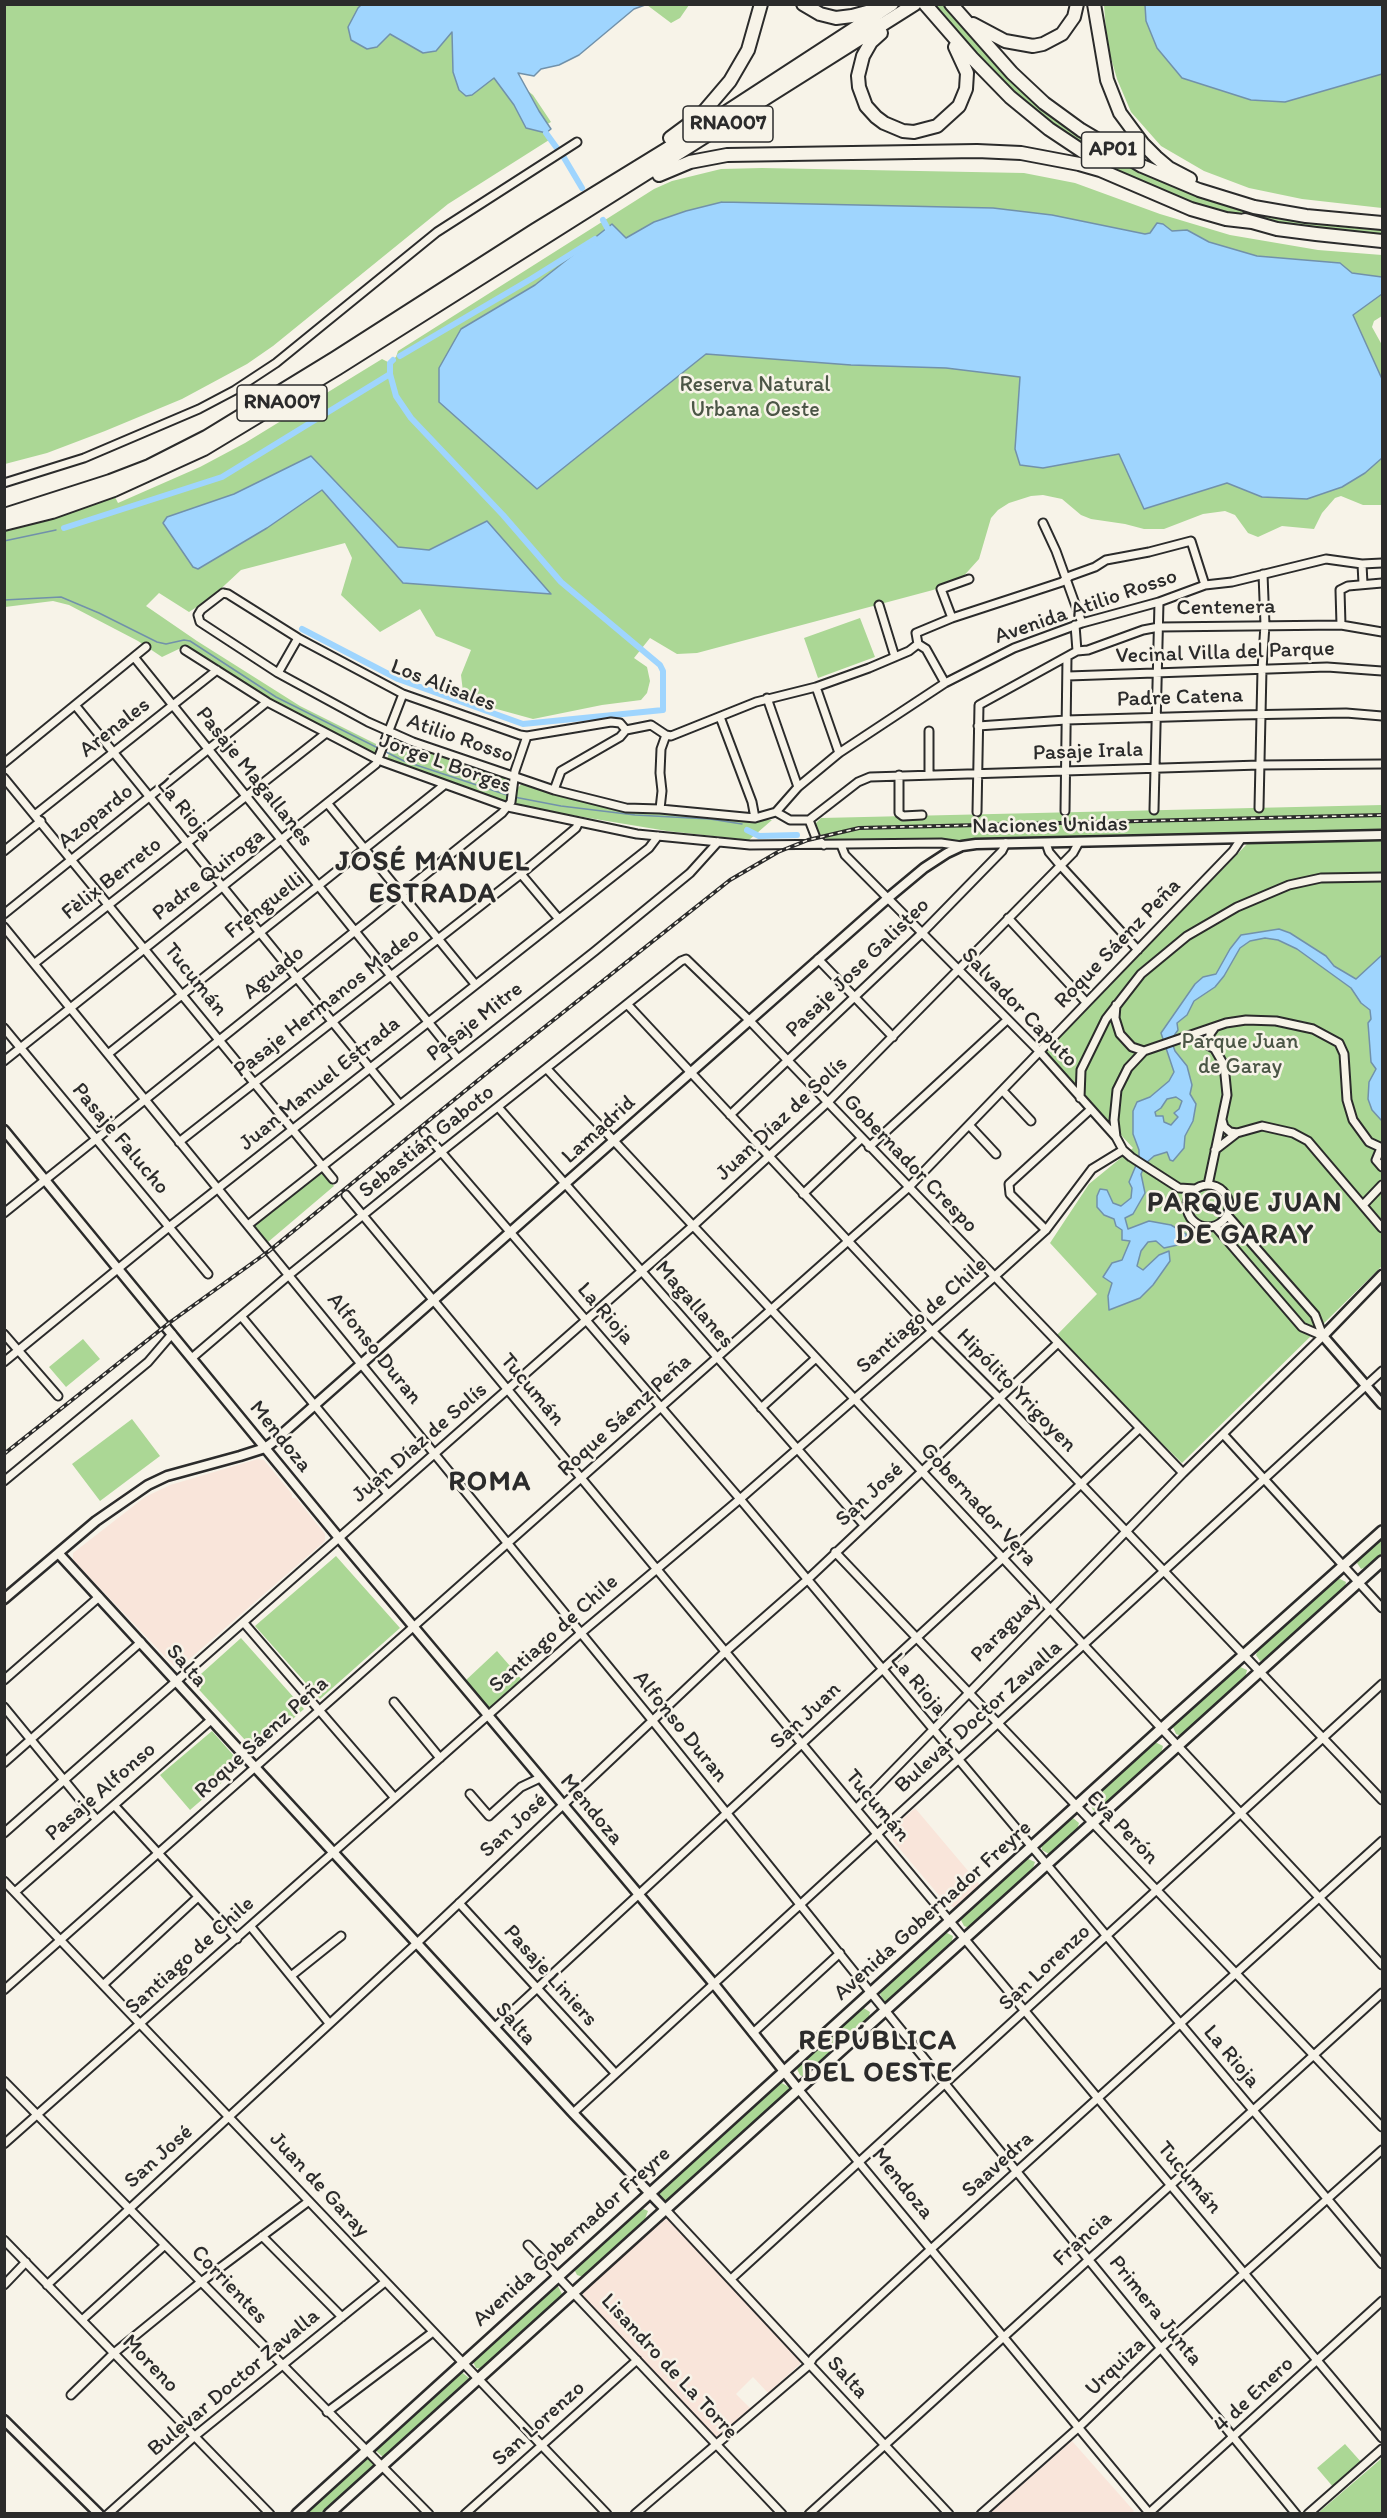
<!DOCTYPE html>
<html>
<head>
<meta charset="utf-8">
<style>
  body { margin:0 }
  #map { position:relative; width:1387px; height:2518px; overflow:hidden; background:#f7f3e8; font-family:Itim,sans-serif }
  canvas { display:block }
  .frame { position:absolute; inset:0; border:6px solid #2b2b2b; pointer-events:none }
</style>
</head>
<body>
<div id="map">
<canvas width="1387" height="2518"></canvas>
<div class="frame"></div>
</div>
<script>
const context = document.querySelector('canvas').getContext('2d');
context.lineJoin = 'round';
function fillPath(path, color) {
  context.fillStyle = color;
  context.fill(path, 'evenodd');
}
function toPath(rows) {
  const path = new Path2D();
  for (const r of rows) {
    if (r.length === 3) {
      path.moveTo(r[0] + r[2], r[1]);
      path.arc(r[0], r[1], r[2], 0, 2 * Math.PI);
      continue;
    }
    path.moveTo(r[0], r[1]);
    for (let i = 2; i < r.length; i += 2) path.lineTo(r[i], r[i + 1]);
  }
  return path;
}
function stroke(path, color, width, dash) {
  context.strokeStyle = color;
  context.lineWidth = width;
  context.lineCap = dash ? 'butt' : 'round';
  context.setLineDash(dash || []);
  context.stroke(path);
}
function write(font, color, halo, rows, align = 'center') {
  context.font = font + ' Itim,sans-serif';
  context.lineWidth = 5;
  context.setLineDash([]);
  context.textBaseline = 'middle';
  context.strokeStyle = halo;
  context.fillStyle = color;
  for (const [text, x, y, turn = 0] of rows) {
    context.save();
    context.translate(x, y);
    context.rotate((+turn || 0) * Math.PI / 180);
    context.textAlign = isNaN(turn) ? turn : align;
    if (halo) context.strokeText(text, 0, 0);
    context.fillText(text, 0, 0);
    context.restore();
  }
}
fillPath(toPath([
  [258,1459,264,1460,292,1494,292,1498,296,1498,325,1534,325,1541,186,1662,179,1667,174,1666,73,1560,73,1553,145,1497,170,1485],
  [915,1808,980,1885,955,1907,948,1906,893,1841,892,1829],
  [663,2216,667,2216,800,2360,800,2364,768,2393,753,2377,736,2394,751,2409,719,2438,713,2437,583,2297,582,2291],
  [1072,2441,1134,2511,1131,2513,990,2513]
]), '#f9e5da');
fillPath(toPath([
  [4,5,370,5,387,34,449,31,509,39,522,86,533,95,551,122,542,127,549,140,448,204,273,346,247,364,182,399,105,431,47,453,5,464],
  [647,5,689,5,680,18,671,23],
  [925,5,951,5,1012,73,1101,143,1229,200,1382,223,1382,241,1277,229,1173,198,1111,170,1049,129],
  [1104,5,1382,5,1382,208,1302,199,1249,188,1204,171,1161,146,1131,112,1117,79,1107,44],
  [762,168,1024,173,1075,183,1160,214,1230,235,1318,250,1382,255,1382,316,1374,321,1372,327,1382,345,1382,505,1363,505,1341,496,1335,498,1322,513,1314,529,1282,526,1258,537,1248,533,1235,515,1225,511,1203,514,1164,529,1144,529,1125,524,1091,519,1081,515,1062,499,1043,495,1031,496,1009,503,998,510,991,518,979,559,960,580,933,590,697,653,677,654,650,638,634,658,647,667,650,681,647,693,641,700,602,705,533,719,464,700,461,675,471,650,436,636,420,609,380,632,341,595,352,558,345,543,241,570,212,597,189,612,159,593,146,606,197,641,300,706,376,744,375,755,265,698,190,648,183,647,162,657,138,641,69,605,53,601,5,607,4,527,114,495,118,503,200,467,245,443,382,359,388,362,396,357,398,351,654,189,672,181,721,169],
  [860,618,875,657,818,678,804,638],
  [395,739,507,777,510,783,507,801,503,802,387,760,392,741],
  [523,782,616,809,746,820,772,820,749,840,667,831,517,806,515,804,517,789],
  [1382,805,1382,830,959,840,828,841,816,831,815,824,821,818],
  [1382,840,1382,1266,1182,1463,1054,1338,1097,1294,1050,1243,1089,1184,1133,1148,1045,1053,1247,844],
  [323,1171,334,1186,268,1242,254,1226],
  [83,1339,100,1359,66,1387,49,1367],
  [132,1419,160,1456,100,1501,72,1464],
  [1382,1536,1382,1553,1368,1566,1361,1569,1357,1563,1360,1557],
  [336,1556,400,1628,320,1699,255,1626],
  [1338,1578,1346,1582,1344,1591,1267,1659,1260,1661,1256,1655,1259,1648],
  [241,1638,304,1709,256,1752,192,1682],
  [497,1651,523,1681,489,1711,465,1681],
  [1238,1666,1247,1670,1245,1678,1182,1736,1176,1734,1173,1727,1175,1724],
  [212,1731,242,1765,190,1810,160,1775],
  [1155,1742,1163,1746,1161,1754,1098,1812,1093,1810,1090,1804,1091,1801],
  [1073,1818,1079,1823,1077,1830,1052,1853,1049,1854,1042,1850,1041,1844,1067,1820],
  [1026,1858,1035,1862,1032,1871,970,1928,964,1926,961,1920,962,1917],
  [945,1932,953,1936,951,1945,888,2003,883,2000,880,1994,881,1991],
  [862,2007,870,2012,868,2020,805,2078,800,2075,797,2069,798,2066],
  [780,2082,789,2087,788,2095,670,2200,662,2200,658,2193,660,2190],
  [639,2207,648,2211,645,2219,583,2277,577,2275,574,2269,576,2265],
  [558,2286,563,2296,482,2369,476,2368,472,2360,553,2287],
  [459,2370,469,2378,383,2457,374,2449],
  [1345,2444,1362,2463,1334,2488,1317,2468],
  [366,2456,375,2466,322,2513,304,2514],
  [1382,2458,1382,2513,1318,2513]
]), '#abd795');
const water = toPath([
  [362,4,645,4,645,5,634,9,579,55,559,65,541,69,534,76,518,73,539,111,551,129,546,133,526,128,514,105,494,78,472,95,466,96,459,90,453,72,452,32,436,51,423,53,390,34,377,47,367,49,351,40,348,27,358,8,362,4],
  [1145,5,1382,5,1382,74,1285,102,1251,100,1182,78,1157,48,1146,21,1145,5],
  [722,202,993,208,1052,215,1145,234,1150,233,1157,223,1163,224,1172,231,1187,230,1209,242,1257,256,1340,263,1352,273,1382,277,1382,294,1353,315,1382,379,1382,458,1365,473,1342,487,1307,499,1262,497,1227,483,1144,509,1119,454,1043,468,1020,465,1015,449,1020,377,946,368,851,365,706,354,537,489,439,402,439,368,461,329,535,285,612,224,626,238,654,222,686,211,722,202],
  [311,456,398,547,429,550,487,521,551,594,403,583,322,490,267,528,198,569,193,567,163,523,167,517,234,494,311,456],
  [1279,929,1290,933,1326,956,1334,966,1356,979,1382,955,1382,1121,1372,1110,1368,1099,1369,1082,1376,1069,1371,1062,1368,1023,1371,1019,1370,1010,1361,1003,1351,988,1297,949,1278,940,1265,938,1250,941,1240,948,1224,976,1215,987,1194,1001,1187,1015,1177,1023,1178,1030,1171,1040,1175,1051,1187,1066,1192,1085,1190,1094,1196,1104,1193,1121,1185,1136,1184,1148,1173,1161,1170,1160,1167,1152,1154,1156,1146,1163,1141,1174,1145,1193,1133,1214,1125,1218,1128,1229,1149,1221,1171,1225,1186,1234,1187,1243,1164,1248,1156,1241,1148,1242,1141,1251,1137,1266,1143,1270,1159,1255,1169,1251,1170,1261,1153,1285,1140,1298,1109,1310,1108,1296,1112,1283,1103,1277,1112,1263,1122,1260,1130,1241,1122,1240,1122,1230,1116,1226,1114,1219,1104,1215,1097,1207,1097,1196,1100,1189,1107,1190,1113,1203,1121,1206,1131,1198,1132,1188,1129,1182,1139,1158,1139,1150,1133,1134,1133,1111,1137,1102,1150,1097,1169,1081,1174,1072,1161,1033,1195,984,1203,977,1216,974,1230,949,1241,935,1279,929],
  [1176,1097,1182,1101,1179,1109,1174,1113,1178,1117,1171,1125,1164,1122,1163,1116,1156,1116,1155,1112,1161,1108,1167,1099,1176,1097]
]);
fillPath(water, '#9fd5fe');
stroke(water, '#7191aa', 1.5);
stroke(toPath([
  [4,541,56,530],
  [4,600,61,597,99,613,157,642,166,644,184,640,190,641,276,697,380,749],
  [384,751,404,761,510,796],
  [514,797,561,806,635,815,710,819,742,824]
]), '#7191aa', 1.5);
stroke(toPath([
  [546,133,559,151],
  [563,156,582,188],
  [603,220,610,233],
  [400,356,531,279,595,239],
  [64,528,222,477,390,374],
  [302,629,398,679,523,724,663,710,663,671,660,665,561,582,503,515,411,418,396,396,390,374,390,363,393,360],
  [747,830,759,836,797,835]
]), '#9fd5fe', 6);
const minor = toPath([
  [4,483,84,458,199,409,235,390,276,363,437,232,577,142],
  [1043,523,1056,551,1082,623],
  [1362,564,1363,584],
  [223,593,228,594,298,638,403,694,520,735,527,736,611,722,620,723,626,730,651,725,666,735,661,749,660,773,662,791,660,809,626,808,554,790,413,742,368,722,278,673,200,622,198,615,201,610,223,593],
  [879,605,895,657],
  [952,618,941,589,969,579],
  [1075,625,1077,651],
  [1341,625,1340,590,1348,586,1382,583],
  [185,650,267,702,378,760,508,807,637,834,750,845,941,843,962,846],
  [134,657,458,1059],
  [278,673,298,638],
  [1068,676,1327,667,1382,671],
  [945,683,926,649,918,644,916,633,952,618,1062,582,1070,576,1095,567,1106,560,1149,552,1191,541,1205,585],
  [816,687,839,753],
  [767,698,798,787],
  [75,705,400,1105],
  [720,717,752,802,755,818],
  [978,726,1066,720,1238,715,1346,713,1382,716],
  [666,735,671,736,756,702,816,687,869,668,909,651,918,644],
  [4,763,146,647],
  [929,774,929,731],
  [899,775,899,813,903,816,922,815],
  [4,778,333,1179],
  [554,790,561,771,620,737,626,730],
  [328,804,475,984],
  [1259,808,1262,669,1265,625,1263,574],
  [660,809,755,818,776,812],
  [1154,810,1159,602],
  [1065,811,1067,657],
  [776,812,798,787,839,753,945,683,1014,648,1082,623,1159,602,1205,585,1232,582,1326,559,1362,564,1382,563],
  [776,812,790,820,809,820],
  [977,812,979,705,1077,651,1088,650,1143,630,1159,627,1341,625,1382,632],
  [36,814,217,670],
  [809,820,858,782,870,777,1260,765,1382,764],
  [809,820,816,838,824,845],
  [1046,843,1049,852,1060,865,1138,950],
  [841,845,845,855,1040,1052,1116,1137,1123,1150,1131,1157,1179,1188,1195,1189],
  [4,851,41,821],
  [521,874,558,918],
  [4,914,267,702],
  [1008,918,1086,1002],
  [4,927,652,1720,871,1993,1296,2514],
  [818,959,893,1037],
  [35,963,325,734],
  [627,1004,932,1331,1000,1399,1382,1800],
  [1116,1005,1115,1018,1120,1034,1132,1047,1144,1051],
  [4,1028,208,1274],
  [1187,1036,1199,1040,1213,1048],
  [108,1054,443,786],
  [4,1061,376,764,403,694],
  [547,1069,1382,1965],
  [1003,1091,1031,1121],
  [1080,1098,1081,1070,1106,1019,1141,974,1187,936,1237,907,1289,885,1321,878,1382,877],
  [498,1107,864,1525],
  [730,1115,922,933,1002,851,1006,843],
  [1222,1120,1224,1127,1230,1132,1237,1133,1262,1126,1293,1133,1308,1141,1382,1228],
  [969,1125,996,1154],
  [424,1132,740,1499,1382,2264],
  [1116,1137,1114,1120,1117,1090,1128,1068,1144,1051,1226,1023,1246,1020,1276,1021,1313,1029,1339,1043,1344,1054,1347,1100,1353,1120,1369,1142,1382,1148],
  [179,1142,521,874,576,828,579,822],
  [869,1147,1007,1020],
  [1381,1148,1376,1160,1382,1167],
  [1215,1150,1237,1133],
  [1208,1185,1227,1095,1224,1065,1210,1041,1210,1034,1215,1027],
  [1208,1206,21],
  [803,1194,861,1139],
  [346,1195,856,1809,1382,2438],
  [1363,1205,1382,1185],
  [4,1213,502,813,511,802,515,771,527,736],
  [1227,1215,1315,1315,1323,1336],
  [248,1225,595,951,690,873,718,842],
  [1215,1226,1302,1327,1323,1336],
  [1046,1230,1010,1194,1009,1184,1091,1109],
  [241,1316,388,1494],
  [4,1334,58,1396],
  [193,1357,289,1275,441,1152,681,961,686,959,749,1020,1183,1473],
  [4,1362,169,1227,649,848,658,836],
  [761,1408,816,1358],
  [1223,1434,1382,1608],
  [4,1481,148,1362,172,1334],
  [835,1552,1382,2127],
  [244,1623,394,1797],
  [4,1680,99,1597],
  [394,1702,440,1758],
  [4,1707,96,1819],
  [4,1763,141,1642],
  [470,1794,489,1816,521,1787,540,1778],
  [114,1805,237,1939],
  [856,1809,1183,1473,1323,1336],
  [4,1833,694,1225,827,1103,1073,853,1079,842],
  [4,1881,607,2514],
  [15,1892,211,1720],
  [459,1903,615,2073],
  [251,1927,329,2023],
  [291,1976,341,1936],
  [103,1985,197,1898],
  [4,1990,908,1188,1233,851,1241,839],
  [494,2028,1003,1558,1140,1428],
  [753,2033,840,1953],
  [4,2081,429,2514],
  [799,2090,1150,2514],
  [573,2113,1382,1371],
  [4,2144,581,1633,740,1499,994,1277,1046,1230,1092,1169,1123,1150],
  [665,2209,949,2514],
  [262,2236,342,2317],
  [4,2240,270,2514],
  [528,2245,782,2514],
  [731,2279,1382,1684],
  [4,2285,26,2262],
  [47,2285,417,1943,725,1652,807,1580,1058,1343],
  [82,2320,165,2245],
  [71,2395,114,2353,201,2282,309,2201],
  [327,2412,433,2332],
  [108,2514,195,2436,385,2282],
  [465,2514,637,2360],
  [635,2514,809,2365,813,2358,931,2249,1382,1841],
  [809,2514,1382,1993],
  [981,2514,1078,2428,1162,2347,1382,2150],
  [1148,2514,1382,2301],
  [1308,2514,1382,2449]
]);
const tertiary = toPath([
  [4,1130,339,1538,714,1984,799,2090],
  [1382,1275,1323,1336,1382,1404],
  [59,1554,573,2113,665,2209],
  [4,1599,96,1521,148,1485,167,1476,240,1456,265,1448,273,1442,888,898,924,868,947,853,962,846,976,844,1382,835],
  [4,2420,99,2514]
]);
const secondary = toPath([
  [297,2514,1161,1729,1382,1531],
  [329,2514,1382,1561]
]);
const motorway = toPath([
  [803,4,820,14,836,18,852,16,878,9],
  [925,4,972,58,1010,97,1049,129,1103,165],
  [951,4,1012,73,1044,103,1081,130,1142,166,1199,190,1254,207,1306,216,1382,223],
  [1094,4,1107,80,1120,113,1143,144,1156,157,1169,168,1190,179],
  [973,24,1005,41,1033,46,1043,44,1062,34,1074,17,1077,4],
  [881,33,871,42,863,56,858,76,859,87,866,106,876,117,884,123,903,131,914,132,937,126,959,106,966,89,967,73,955,47],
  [670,138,701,115,730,81,748,50,761,4],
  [659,175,690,162,727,155,977,151,1021,153,1079,164,1100,170,1191,209,1226,219,1252,222],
  [1245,220,1277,229,1316,234,1382,241],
  [4,515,110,481,149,466,206,437,335,358,535,230,714,120,892,4],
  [4,524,52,512,114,490,204,449,338,368,915,4]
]);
stroke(minor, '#2b2b2b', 11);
stroke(tertiary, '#2b2b2b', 13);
stroke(secondary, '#2b2b2b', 14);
stroke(motorway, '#2b2b2b', 16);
stroke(minor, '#f7f3e8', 7);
stroke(tertiary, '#f7f3e8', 8);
stroke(secondary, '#f7f3e8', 9);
stroke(motorway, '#f7f3e8', 12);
const rail = toPath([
  [4,1454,169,1323,269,1251,493,1068,730,880,778,852,808,840,859,828,1382,815]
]);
stroke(rail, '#2b2b2b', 4);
stroke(rail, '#f7f3e8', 1.5, [4.5]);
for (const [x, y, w] of [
  [728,124,90],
  [1113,150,63],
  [282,403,90]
]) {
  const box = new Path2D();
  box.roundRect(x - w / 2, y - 18, w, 36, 4.5);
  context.fillStyle = '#f7f3e8';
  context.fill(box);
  stroke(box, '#2b2b2b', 1.5);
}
write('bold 21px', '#2b2b2b', null, [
  ["RNA007",728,124],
  ["AP01",1113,150],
  ["RNA007",282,403]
]);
write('22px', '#4b5646', '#f7f3e8', [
  ["Reserva Natural",755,385],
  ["Urbana Oeste",755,410],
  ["Parque Juan",1240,1042],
  ["de Garay",1240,1067]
]);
write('22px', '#2b2b2b', '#f7f3e8', [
  ["Avenida Atilio Rosso",1086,607,-19],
  ["Centenera",1226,608,-1],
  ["Vecinal Villa del Parque",1225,653,-2],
  ["Los Alisales",443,686,21],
  ["Padre Catena",1180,698,-2],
  ["Arenales",115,728,-38],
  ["Atilio Rosso",460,739,19],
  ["Pasaje Irala",1088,752,-2],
  ["Jorge L Borges",445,764,20],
  ["Pasaje Magallanes",254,777,51],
  ["La Rioja",184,810,51],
  ["Azopardo",96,817,-39],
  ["Naciones Unidas",1050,826,-1],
  ["Padre Quiroga",209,875,-38],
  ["Fèlix Berreto",112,879,-38],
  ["Frenguelli",265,906,-38],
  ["Roque Sáenz Peña",1118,944,-46],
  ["Pasaje Jose Galisteo",858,968,-44],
  ["Aguado",274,973,-39],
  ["Tucumán",195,980,51],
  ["Pasaje Hermanos Madeo",327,1003,-38],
  ["Salvador Caputo",1019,1008,46],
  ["Pasaje Mitre",475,1022,-38],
  ["Juan Manuel Estrada",320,1084,-39],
  ["Juan Díaz de Solís",782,1119,-43],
  ["Lamadrid",599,1130,-42],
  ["Pasaje Falucho",120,1139,50],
  ["Sebastián Gaboto",427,1142,-39],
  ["Gobernador Crespo",910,1164,46],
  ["Magallanes",694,1305,49],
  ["La Rioja",605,1314,49],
  ["Santiago de Chile",922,1316,-41],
  ["Alfonso Duran",374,1349,51],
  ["Tucumán",532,1390,50],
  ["Hipólito Yrigoyen",1016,1391,46],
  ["Roque Sáenz Peña",625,1416,-42],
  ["Mendoza",280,1437,51],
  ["Juan Díaz de Solís",420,1443,-41],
  ["San José",870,1495,-43],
  ["Gobernador Vera",978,1505,47],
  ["Paraguay",1006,1628,-45],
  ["Santiago de Chile",554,1634,-42],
  ["Salta",186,1666,48],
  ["La Rioja",918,1685,50],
  ["San Juan",806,1716,-43],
  ["Bulevar Doctor Zavalla",979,1717,-42],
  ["Alfonso Duran",680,1727,51],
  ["Roque Sáenz Peña",262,1738,-42],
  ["Pasaje Alfonso",101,1792,-41],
  ["Tucumán",877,1806,50],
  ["Mendoza",591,1810,50],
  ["San José",514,1826,-43],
  ["Eva Perón",1122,1828,46],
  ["Avenida Gobernador Freyre",933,1911,-42],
  ["Santiago de Chile",190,1956,-42],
  ["San Lorenzo",1045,1968,-43],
  ["Pasaje Liniers",550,1976,48],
  ["Salta",515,2024,48],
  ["La Rioja",1231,2057,50],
  ["San José",159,2157,-42],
  ["Saavedra",998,2165,-42],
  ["Tucumán",1189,2178,50],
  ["Mendoza",902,2184,51],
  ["Juan de Garay",319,2185,47],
  ["Avenida Gobernador Freyre",572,2237,-42],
  ["Francia",1083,2239,-42],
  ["Corrientes",229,2285,46],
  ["Primera Junta",1155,2311,51],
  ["Moreno",150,2364,46],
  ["Lisandro de La Torre",669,2367,47],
  ["Urquiza",1116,2367,-44],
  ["Salta",847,2378,47],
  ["Bulevar Doctor Zavalla",234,2383,-40],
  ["4 de Enero",1254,2395,-43],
  ["San Lorenzo",539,2424,-42]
]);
context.letterSpacing = '1.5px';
write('bold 28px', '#2b2b2b', '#f7f3e8', [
  ["JOSÉ MANUEL",433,863],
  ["ESTRADA",433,895],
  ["PARQUE JUAN",1245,1204],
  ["DE GARAY",1245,1236],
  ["ROMA",490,1483],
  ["REPÚBLICA",878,2042],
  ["DEL OESTE",878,2074]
]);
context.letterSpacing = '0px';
</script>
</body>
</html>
